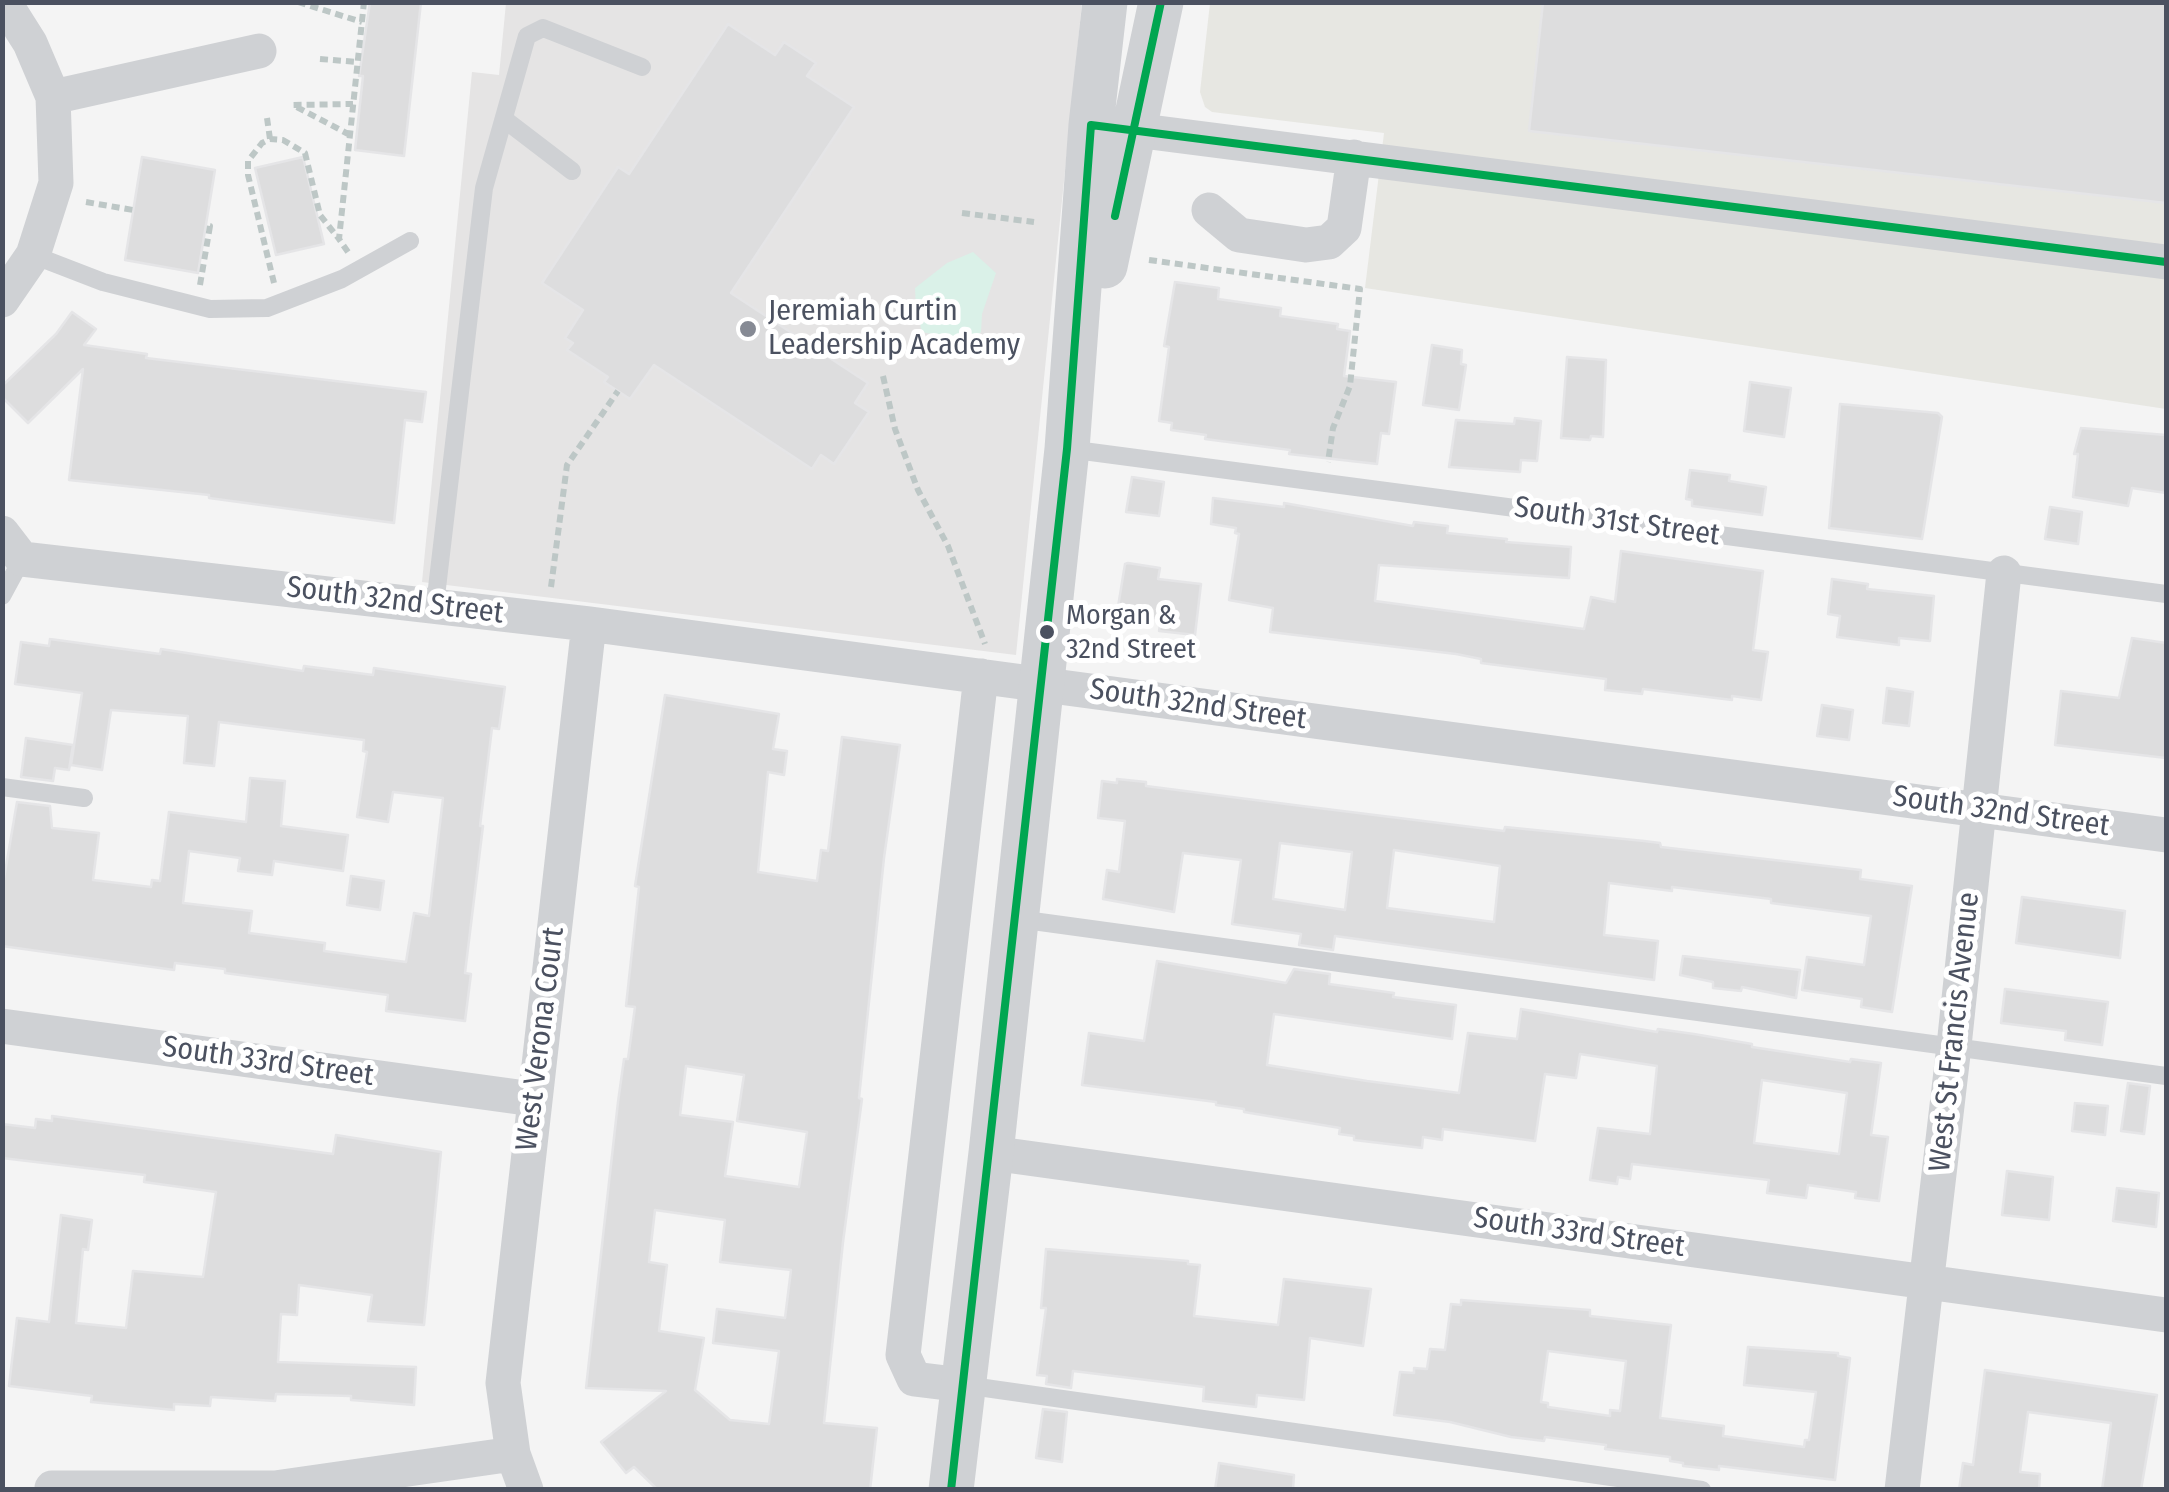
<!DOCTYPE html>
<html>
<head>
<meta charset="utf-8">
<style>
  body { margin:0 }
  #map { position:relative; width:2169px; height:1492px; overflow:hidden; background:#f4f4f4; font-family:"Fira Sans Condensed",sans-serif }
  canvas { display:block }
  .frame { position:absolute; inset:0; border:5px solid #4b5160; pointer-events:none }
</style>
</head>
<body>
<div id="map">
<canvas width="2169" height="1492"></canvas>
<div class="frame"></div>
</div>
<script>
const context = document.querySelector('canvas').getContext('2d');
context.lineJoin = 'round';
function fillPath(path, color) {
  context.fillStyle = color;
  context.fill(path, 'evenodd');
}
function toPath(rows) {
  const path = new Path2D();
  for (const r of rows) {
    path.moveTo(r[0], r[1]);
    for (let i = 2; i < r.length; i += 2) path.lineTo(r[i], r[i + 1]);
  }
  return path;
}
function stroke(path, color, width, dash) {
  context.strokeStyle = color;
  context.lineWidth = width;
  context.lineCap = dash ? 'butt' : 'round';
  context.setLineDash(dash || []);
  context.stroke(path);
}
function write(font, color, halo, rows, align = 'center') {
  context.font = font + ' "Fira Sans Condensed",sans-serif';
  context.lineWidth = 10;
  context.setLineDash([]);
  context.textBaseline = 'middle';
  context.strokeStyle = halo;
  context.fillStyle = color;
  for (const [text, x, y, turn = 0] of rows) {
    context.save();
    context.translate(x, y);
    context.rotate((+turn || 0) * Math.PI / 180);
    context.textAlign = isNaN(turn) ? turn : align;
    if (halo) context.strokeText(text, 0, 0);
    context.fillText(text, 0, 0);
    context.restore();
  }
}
fillPath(toPath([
  [1210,3,2166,3,2166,409,1365,288,1384,133,1212,112,1205,107,1200,92]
]), '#e7e7e2');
fillPath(toPath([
  [506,3,1082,3,1016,655,422,582,472,72,499,75]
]), '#e5e4e4');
fillPath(toPath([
  [973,252,996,273,982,314,981,332,958,356,946,353,943,340,936,335,922,332,916,308,915,288,947,263]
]), '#daf1e8');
const building = toPath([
  [370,2,421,2,404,156,355,150,363,76,359,76,370,2],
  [1543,2,2166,2,2166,203,1529,131,1543,2],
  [728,24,775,55,784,42,816,63,807,76,854,107,731,293,868,383,855,403,869,412,834,464,821,455,812,469,654,365,630,399,604,382,608,377,567,350,573,343,565,338,583,310,542,283,618,167,629,174,728,24],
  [142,157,215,170,198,273,125,260,142,157],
  [303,157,324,244,276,255,255,168,303,157],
  [1175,282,1219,288,1218,299,1281,308,1280,316,1338,324,1337,329,1350,331,1344,376,1396,382,1389,434,1381,433,1377,464,1289,454,1290,450,1205,439,1206,435,1171,430,1172,423,1159,421,1169,347,1164,346,1175,282],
  [72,312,96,329,84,345,147,354,146,358,426,392,422,422,405,420,394,523,209,498,209,495,69,480,83,369,28,423,2,397,2,386,56,334,72,312],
  [1432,345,1462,350,1461,364,1466,365,1459,410,1423,405,1432,345],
  [1567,357,1606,360,1603,437,1591,436,1590,440,1561,438,1567,357],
  [1750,382,1791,388,1784,437,1744,431,1750,382],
  [1840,404,1938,413,1942,417,1922,539,1829,528,1840,404],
  [1515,418,1541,421,1537,461,1521,460,1520,472,1449,467,1456,420,1514,424,1515,418],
  [2081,428,2166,435,2166,493,2132,488,2128,506,2073,497,2078,454,2074,454,2081,428],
  [1690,470,1730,475,1729,481,1766,487,1762,515,1692,506,1692,500,1686,499,1690,470],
  [1132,477,1164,482,1159,516,1126,512,1132,477],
  [1213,498,1284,507,1284,503,1413,526,1414,522,1448,526,1447,533,1507,539,1506,542,1571,547,1569,578,1379,565,1375,601,1584,629,1591,597,1615,602,1621,551,1763,571,1753,650,1768,652,1761,700,1732,696,1732,700,1643,689,1642,694,1605,690,1606,679,1481,663,1481,659,1456,654,1270,632,1273,608,1229,600,1239,534,1235,533,1236,528,1211,524,1213,498],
  [2050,507,2082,512,2078,544,2045,539,2050,507],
  [1128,563,1160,568,1158,579,1201,584,1195,635,1159,631,1161,619,1117,613,1125,564,1128,563],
  [1832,579,1868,584,1867,589,1934,596,1930,641,1899,638,1899,645,1837,637,1840,616,1828,614,1832,579],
  [2132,638,2166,643,2166,758,2055,745,2061,691,2119,698,2132,638],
  [50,639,160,654,161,649,303,671,304,666,373,675,374,668,505,687,499,729,492,728,480,826,483,826,465,973,471,974,465,1021,386,1011,388,995,225,973,225,969,175,963,174,970,2,946,2,890,17,802,50,806,52,828,99,833,93,880,151,887,152,880,160,881,169,812,246,822,250,778,285,781,281,826,348,835,343,871,274,861,272,875,238,871,240,858,189,851,183,903,252,911,249,933,325,943,324,951,406,962,414,913,429,916,443,798,393,792,388,822,357,817,367,752,363,751,364,740,219,722,214,766,184,763,188,716,111,710,102,770,71,765,82,693,15,684,21,642,49,646,50,639],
  [1887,688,1913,692,1909,726,1883,723,1887,688],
  [665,695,779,714,773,749,787,751,784,775,768,772,758,872,817,881,821,850,828,851,842,737,900,745,884,858,859,1098,862,1099,843,1242,824,1423,877,1428,870,1490,658,1490,634,1467,626,1473,601,1442,666,1391,586,1388,618,1102,624,1059,628,1059,635,1007,626,1006,639,887,635,886,665,695],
  [686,1066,744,1075,737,1121,807,1132,799,1187,725,1176,733,1122,680,1115,686,1066],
  [655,1210,725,1220,720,1262,791,1270,785,1318,717,1309,713,1343,779,1351,769,1424,730,1420,695,1390,704,1338,659,1331,667,1265,649,1262,655,1210],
  [1822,705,1853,710,1849,740,1817,736,1822,705],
  [26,738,73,745,69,770,55,768,53,781,21,777,26,738],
  [1117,779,1146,782,1146,786,1294,805,1504,831,1505,827,1644,841,1660,843,1661,847,1861,870,1860,879,1912,886,1892,1012,1861,1007,1862,999,1802,990,1807,957,1864,965,1871,916,1771,903,1771,899,1672,887,1672,891,1609,883,1604,935,1658,941,1654,980,1335,936,1333,950,1299,945,1301,934,1232,924,1241,860,1183,853,1174,912,1103,899,1107,870,1119,872,1125,821,1098,818,1102,781,1117,783,1117,779],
  [1280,843,1352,852,1345,910,1273,899,1280,843],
  [1394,850,1500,866,1494,922,1387,908,1394,850],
  [351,876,384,881,380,910,347,905,351,876],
  [2022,897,2125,911,2120,958,2016,943,2022,897],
  [1683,956,1800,970,1796,998,1742,987,1741,991,1713,988,1713,982,1680,975,1683,956],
  [1157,961,1286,983,1294,969,1330,974,1329,984,1394,993,1393,997,1456,1005,1452,1039,1274,1014,1267,1065,1367,1081,1459,1093,1468,1033,1517,1039,1521,1009,1657,1032,1658,1029,1694,1034,1752,1044,1752,1047,1850,1062,1851,1059,1881,1063,1871,1135,1888,1137,1879,1201,1855,1198,1856,1192,1808,1185,1806,1198,1767,1193,1769,1180,1632,1164,1630,1179,1618,1177,1617,1184,1590,1180,1598,1128,1650,1134,1657,1066,1580,1054,1576,1078,1545,1074,1535,1141,1443,1129,1442,1140,1423,1137,1422,1148,1354,1140,1354,1136,1339,1134,1340,1128,1244,1112,1244,1109,1216,1105,1216,1102,1082,1085,1089,1033,1144,1041,1157,961],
  [1762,1080,1847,1093,1839,1154,1754,1143,1762,1080],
  [2005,989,2108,1002,2102,1045,2065,1040,2066,1031,2001,1023,2005,989],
  [2128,1083,2150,1086,2144,1134,2121,1131,2128,1083],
  [2075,1103,2108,1106,2105,1135,2072,1131,2075,1103],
  [52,1116,333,1154,336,1135,441,1152,424,1325,368,1321,372,1295,299,1285,297,1315,281,1314,278,1362,416,1367,414,1405,351,1400,351,1396,276,1394,275,1401,211,1397,210,1406,174,1404,174,1410,91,1402,92,1396,9,1386,17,1318,49,1322,61,1215,92,1220,88,1250,83,1249,76,1323,126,1328,133,1271,203,1277,216,1192,144,1182,145,1175,2,1158,2,1124,35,1128,36,1119,52,1121,52,1116],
  [2007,1171,2053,1177,2049,1220,2002,1215,2007,1171],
  [2117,1188,2159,1193,2156,1227,2113,1221,2117,1188],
  [1046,1249,1188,1261,1188,1264,1200,1265,1194,1316,1278,1325,1284,1279,1371,1289,1363,1346,1310,1338,1304,1400,1257,1395,1256,1407,1203,1401,1204,1387,1073,1371,1071,1388,1046,1384,1047,1376,1037,1375,1046,1308,1041,1308,1046,1249],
  [1461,1300,1590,1310,1590,1316,1671,1325,1660,1418,1724,1426,1723,1436,1804,1447,1805,1440,1809,1440,1816,1392,1744,1385,1748,1347,1838,1353,1838,1356,1850,1358,1835,1480,1719,1466,1719,1470,1683,1466,1683,1463,1670,1461,1670,1457,1605,1449,1606,1445,1545,1437,1544,1441,1511,1437,1450,1422,1394,1415,1400,1372,1414,1373,1414,1368,1427,1369,1430,1349,1445,1350,1451,1304,1461,1305,1461,1300],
  [1548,1351,1626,1361,1620,1411,1610,1410,1610,1416,1548,1407,1548,1403,1541,1402,1548,1351],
  [1985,1370,2157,1395,2141,1490,2102,1490,2111,1423,2028,1412,2020,1472,2040,1474,2039,1490,1959,1490,1963,1463,1973,1465,1985,1370],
  [1043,1409,1067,1412,1062,1462,1036,1458,1043,1409],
  [1219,1463,1294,1475,1293,1490,1215,1490,1219,1463]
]);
fillPath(building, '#ddddde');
stroke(building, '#e5e5e7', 2.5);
stroke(toPath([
  [298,2,362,22],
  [320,59,358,62],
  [267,118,270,139],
  [350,135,293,105,353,104],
  [86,202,133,210],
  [962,213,1034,222],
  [348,252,339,239,364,2],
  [1149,260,1360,289,1350,386,1333,428,1328,462],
  [274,283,248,175,248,161,262,143,270,139,283,140,305,153,320,215,339,239],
  [200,285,210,226,206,225],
  [883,376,895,429,918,490,948,546,985,644],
  [551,587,567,465,618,391]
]), '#bdc7c6', 6, [8, 5]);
stroke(toPath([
  [504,119,572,171],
  [33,255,103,282,210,309,267,308,342,279,410,241],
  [1068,449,2166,594],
  [2,596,22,559],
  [435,605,484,188,527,36,543,28,642,67],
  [2,787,84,798],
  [1018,919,2166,1076],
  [964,1385,1702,1490]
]), '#cfd1d4', 18);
stroke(toPath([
  [53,97,259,51],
  [1111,127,2166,262],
  [1209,210,1239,235,1306,245,1329,242,1344,228,1354,157],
  [2,300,33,255,56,183,53,97,30,43,4,2],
  [2,533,22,559,589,624,2166,835],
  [2,1026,533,1099],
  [991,1153,2166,1315],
  [963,1385,914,1379,903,1355,981,676],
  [52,1488,275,1488,513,1454],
  [526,1490,513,1454,503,1383,589,624],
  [1902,1490,1954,1046,2004,573]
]), '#cfd1d4', 35);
stroke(toPath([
  [1105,266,1161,2],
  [951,1490,991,1153,1067,449,1091,125,1105,2]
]), '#cfd1d4', 45);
stroke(toPath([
  [1115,216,1161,2],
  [951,1490,1067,449,1091,125,2166,262]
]), '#00a651', 8);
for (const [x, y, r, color] of [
  [748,329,10,"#868a94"],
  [1047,632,9,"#4b5160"]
]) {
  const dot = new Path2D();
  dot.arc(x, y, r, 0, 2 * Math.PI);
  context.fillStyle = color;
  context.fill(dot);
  stroke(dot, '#fff', 4);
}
write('28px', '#4b5160', '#fff', [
  ["Morgan &",1066,616],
  ["32nd Street",1066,650]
], 'left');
write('30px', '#4b5160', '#fff', [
  ["Jeremiah Curtin",768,312],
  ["Leadership Academy",768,346]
], 'left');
write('30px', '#4b5160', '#fff', [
  ["South 31st Street",1617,522,8],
  ["South 32nd Street",395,601,7],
  ["South 32nd Street",1198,705,8],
  ["South 32nd Street",2001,812,8],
  ["West St Francis Avenue",1955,1032,-84],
  ["West Verona Court",541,1039,-83],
  ["South 33rd Street",268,1062,8],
  ["South 33rd Street",1579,1233,8]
]);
</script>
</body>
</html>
